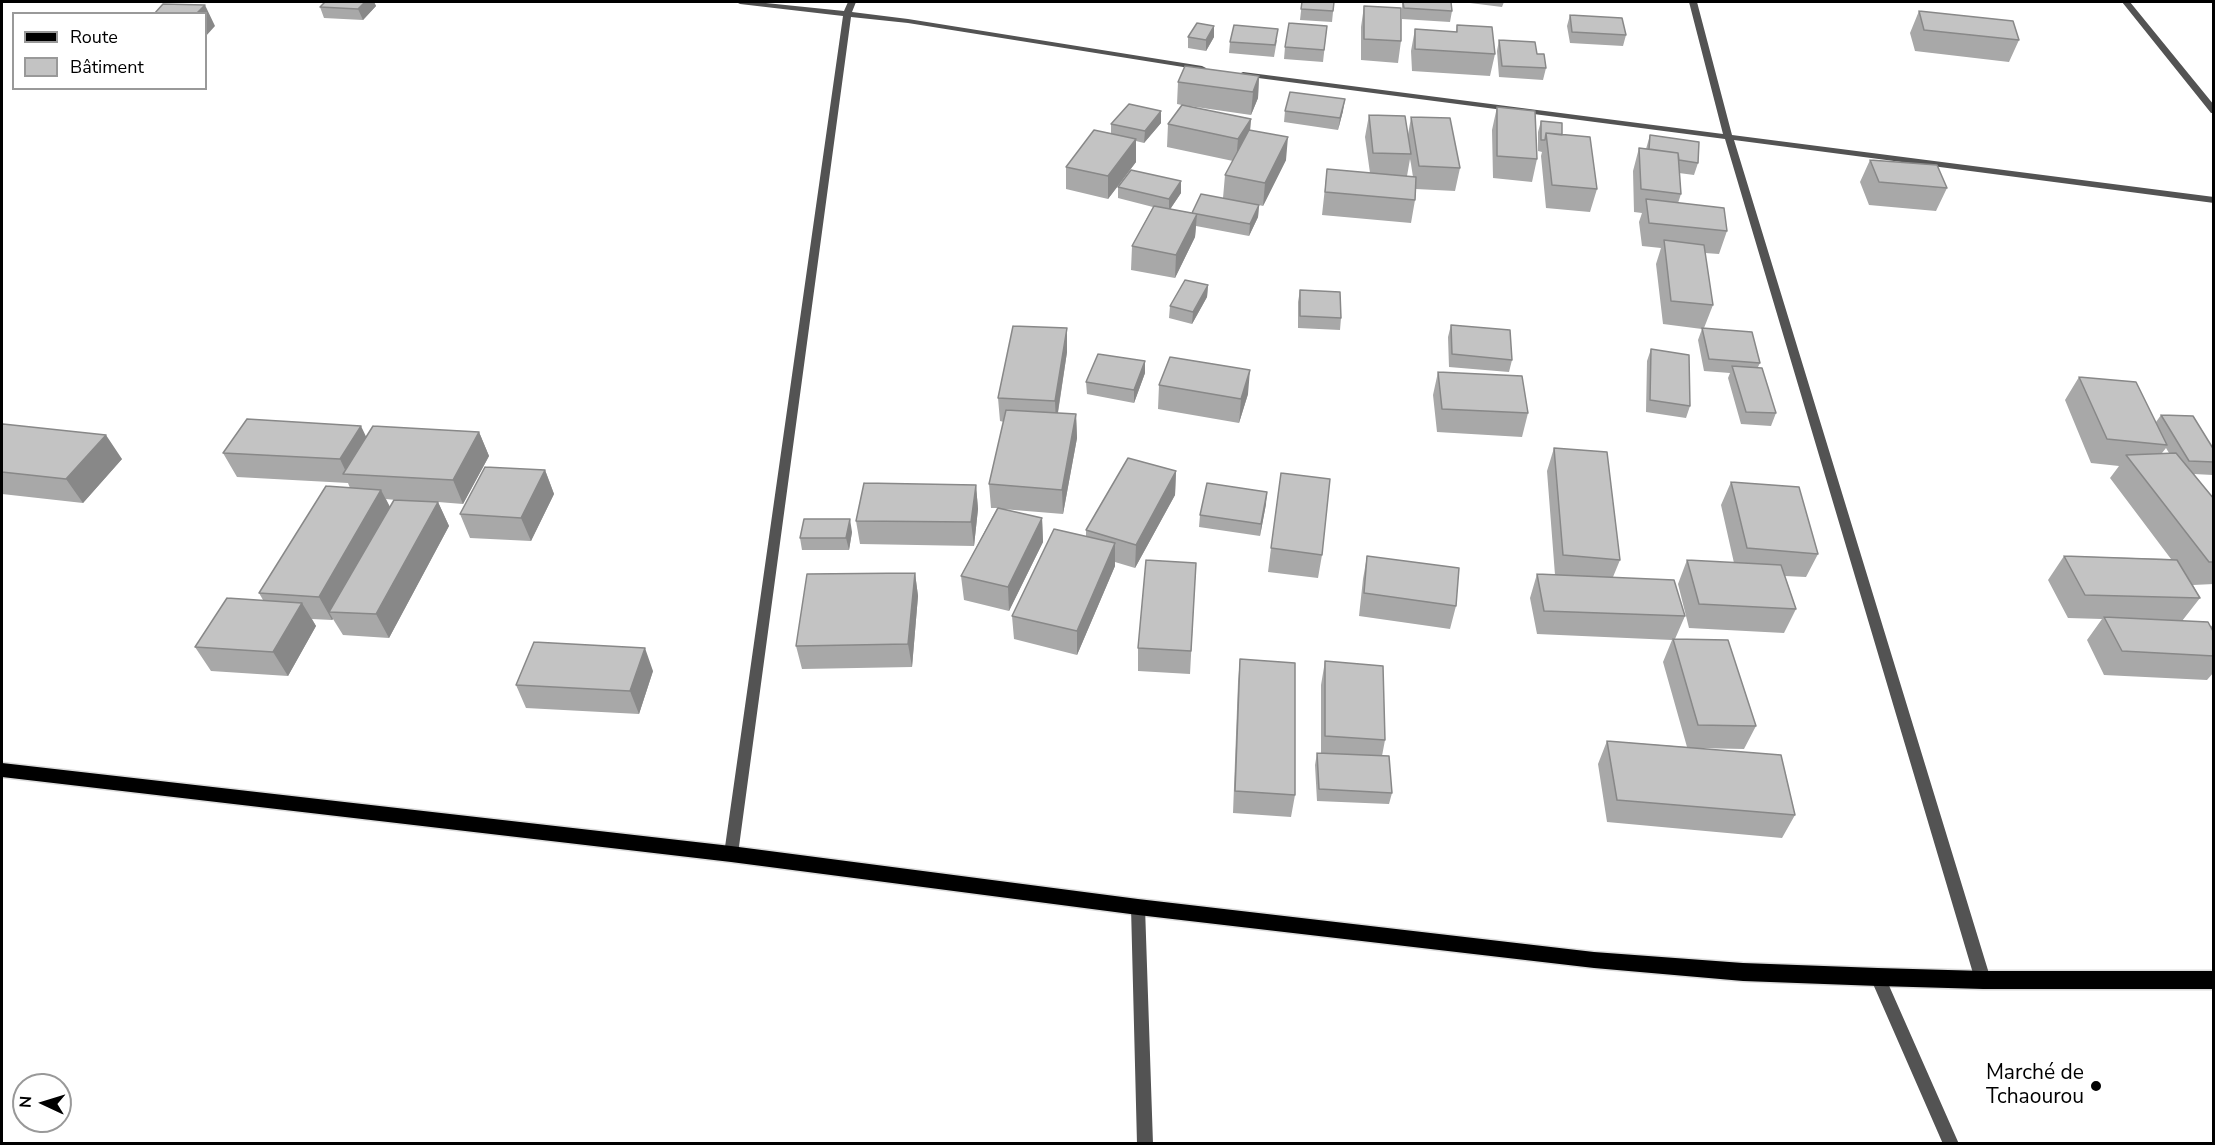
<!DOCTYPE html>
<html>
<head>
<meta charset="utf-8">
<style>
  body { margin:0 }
  #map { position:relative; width:2215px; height:1145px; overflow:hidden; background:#fff; font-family:"Nunito Sans",sans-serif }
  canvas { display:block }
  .frame { position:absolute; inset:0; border:3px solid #000; pointer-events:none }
  .legend { position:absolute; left:12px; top:12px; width:195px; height:78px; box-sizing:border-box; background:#fff; border:2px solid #999; margin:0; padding:8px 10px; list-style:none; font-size:18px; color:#000 }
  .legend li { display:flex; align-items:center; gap:12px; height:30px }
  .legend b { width:30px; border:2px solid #999 }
  .north { position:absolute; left:12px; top:1073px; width:60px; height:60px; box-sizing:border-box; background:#fff; border:2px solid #999; border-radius:50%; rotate:274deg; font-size:16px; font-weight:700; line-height:24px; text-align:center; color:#000 }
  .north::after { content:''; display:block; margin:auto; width:21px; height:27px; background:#000; clip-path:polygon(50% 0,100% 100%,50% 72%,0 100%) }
</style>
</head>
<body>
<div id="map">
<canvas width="2215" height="1145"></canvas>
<div class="frame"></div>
<ul class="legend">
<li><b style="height:8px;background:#000"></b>Route</li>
<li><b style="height:16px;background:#c3c3c3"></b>Bâtiment</li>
</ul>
<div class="north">N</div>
</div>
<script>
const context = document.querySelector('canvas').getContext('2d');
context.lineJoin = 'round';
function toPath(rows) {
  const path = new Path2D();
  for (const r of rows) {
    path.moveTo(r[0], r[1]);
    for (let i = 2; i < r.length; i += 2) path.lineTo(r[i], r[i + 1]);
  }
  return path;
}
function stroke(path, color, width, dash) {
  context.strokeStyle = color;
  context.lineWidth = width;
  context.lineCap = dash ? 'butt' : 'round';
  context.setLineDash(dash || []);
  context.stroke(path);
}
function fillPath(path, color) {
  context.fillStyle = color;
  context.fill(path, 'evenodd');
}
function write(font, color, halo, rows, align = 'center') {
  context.font = font + ' "Nunito Sans",sans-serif';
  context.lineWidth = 6;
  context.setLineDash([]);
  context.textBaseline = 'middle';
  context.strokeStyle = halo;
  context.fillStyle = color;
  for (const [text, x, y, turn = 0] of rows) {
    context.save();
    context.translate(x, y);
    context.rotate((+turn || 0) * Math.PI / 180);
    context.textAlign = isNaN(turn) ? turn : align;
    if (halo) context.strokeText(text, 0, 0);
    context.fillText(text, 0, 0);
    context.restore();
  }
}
const primary = toPath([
  [2,763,731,846,1138,899,1594,952,1743,963,1878,968,1983,971,2214,971,2214,989,1983,989,1878,986,1743,981,1594,968,1138,915,731,862,2,777,2,763]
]);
stroke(primary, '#dbdbdb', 3);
fillPath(toPath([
  [736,2,756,2,844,11,848,2,856,2,852,12,908,19,1202,66,1206,68,1202,70,908,23,851,17,738,854,736,858,731,860,726,858,724,854,843,16,740,4,736,2],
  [1689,2,1697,2,1732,135,2214,197,2214,203,1734,140,1991,980,1988,985,1983,987,1978,985,1975,980,1725,139,1243,76,1239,74,1243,72,1723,134,1689,2],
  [2122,2,2130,2,2214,105,2214,113,2211,113,2122,2],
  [1138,901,1143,902,1145,907,1153,1144,1137,1144,1131,907,1133,902,1138,901],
  [1878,970,1883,972,1959,1144,1943,1144,1870,977,1873,972,1878,970]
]), '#535353');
fillPath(primary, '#000');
fillPath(toPath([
  [325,2,374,2,376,6,363,20,324,18,320,7],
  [1302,2,1334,2,1332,22,1300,20],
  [1402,2,1451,2,1452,11,1450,22,1402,19],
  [1462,2,1504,2,1502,7],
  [1364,6,1401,41,1398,63,1361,60,1361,27],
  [1919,11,2019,40,2009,62,1915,51,1910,33],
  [1570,15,1626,35,1623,46,1570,43,1567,26],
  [1457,25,1495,54,1490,76,1412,71,1411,51,1415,29,1456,32],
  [1214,26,1214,37,1206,51,1188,48,1188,37],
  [1327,26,1323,62,1284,59,1285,47],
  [1277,40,1274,57,1229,53,1230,42],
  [1499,40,1537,54,1546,68,1543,80,1499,77,1497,51],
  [1259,76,1258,98,1251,115,1182,105,1251,119,1250,130,1286,160,1263,206,1259,205,1258,217,1249,236,1196,226,1195,237,1175,278,1131,270,1132,246,1153,207,1118,198,1118,187,1181,193,1170,209,1192,213,1223,198,1225,175,1233,161,1167,147,1168,124,1182,105,1177,104,1178,82],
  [1497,107,1537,159,1532,182,1493,178,1492,130],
  [1285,111,1343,111,1338,130,1284,122],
  [1369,115,1408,135,1411,117,1460,168,1455,191,1416,189,1415,200,1411,223,1322,215,1327,169,1370,173,1365,137],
  [1410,159,1411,164,1413,177,1407,176],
  [1541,121,1562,135,1597,189,1590,212,1546,208,1541,156,1542,152,1538,151,1538,132],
  [1161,123,1144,143,1136,141,1136,162,1108,199,1066,189,1066,167,1111,133,1111,124],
  [1650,135,1698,163,1694,175,1679,173,1681,194,1678,203,1727,231,1719,254,1705,253,1713,305,1704,328,1760,363,1758,367,1776,413,1771,426,1741,424,1728,378,1730,373,1704,371,1698,340,1702,329,1663,324,1656,264,1661,248,1642,246,1639,222,1642,213,1634,212,1633,171,1639,148,1646,149],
  [1870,160,1947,188,1936,211,1869,205,1860,182],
  [1208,285,1207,297,1192,324,1169,318,1170,306],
  [1300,290,1341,318,1340,330,1298,328,1298,302],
  [1451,325,1512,360,1509,372,1449,367,1448,337],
  [1067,328,1067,352,1058,413,1076,414,1077,438,1063,514,1002,509,1042,518,1043,542,1009,611,964,600,961,576,997,508,991,508,989,484,1004,422,1000,421,998,398],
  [1651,349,1690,406,1686,418,1646,412,1647,361],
  [1145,361,1145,373,1134,403,1087,394,1086,382],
  [1438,372,1528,413,1522,437,1437,432,1433,395],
  [2079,377,2156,422,2161,415,2214,462,2214,474,2213,475,2194,474,2214,499,2214,584,2193,585,2200,598,2182,621,2210,627,2214,624,2214,672,2207,680,2104,675,2087,640,2102,619,2068,618,2048,580,2064,556,2171,559,2110,478,2119,466,2091,463,2065,400],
  [2166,448,2169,453,2162,453],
  [1159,385,1248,394,1239,423,1158,409],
  [2,425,122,459,83,503,2,494],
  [479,432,489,456,463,504,438,502,449,526,389,638,343,635,333,619,332,620,312,619,316,626,288,676,211,671,195,647,263,600,259,593,350,488,348,483,237,477,223,453,366,437],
  [386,499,396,500,390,507],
  [1554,448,1620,560,1613,577,1685,616,1675,639,1756,726,1744,749,1697,748,1795,815,1782,838,1607,822,1598,764,1607,741,1687,747,1663,662,1672,640,1537,634,1530,598,1537,574,1555,575,1547,471],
  [545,470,554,494,531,541,470,538,460,514],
  [1176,471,1175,495,1135,568,1115,562,1115,566,1077,655,1014,639,1012,616,1086,536,1086,530],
  [1731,482,1818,554,1806,577,1785,576,1796,609,1784,633,1689,628,1678,584,1687,560,1734,563,1721,505],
  [976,485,978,509,974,546,860,544,856,521],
  [1266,504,1260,536,1199,527,1200,515],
  [852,532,849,550,802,550,800,538],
  [1271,548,1322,555,1318,578,1268,572],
  [1367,556,1456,606,1450,629,1359,616,1363,579],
  [1196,563,1190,674,1138,671,1138,648],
  [915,573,918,596,912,667,802,669,796,646],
  [1240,659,1295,795,1291,817,1233,813,1238,682],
  [1325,661,1385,740,1382,756,1392,793,1389,804,1317,801,1315,765,1317,753,1321,753,1321,685],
  [653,671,639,714,526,708,516,685]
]), '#a8a8a8');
fillPath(toPath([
  [365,2,374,2,376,6,363,20,358,9],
  [205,5,215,26,206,36,206,14,196,14],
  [1214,26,1214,37,1206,51,1206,40],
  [1259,76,1258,98,1251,115,1253,92],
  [1345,99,1343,111,1338,130,1340,118],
  [1161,111,1161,123,1144,143,1145,131],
  [1251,119,1249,142,1236,162,1238,139],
  [1288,137,1286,160,1263,206,1265,183],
  [1136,139,1136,162,1108,199,1108,176],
  [1181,181,1181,193,1169,211,1169,199],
  [1259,205,1258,217,1249,236,1250,224],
  [1197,214,1195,237,1175,278,1176,255],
  [1208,285,1207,297,1192,324,1193,312],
  [1067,328,1067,352,1056,424,1055,401],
  [1145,361,1145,373,1134,403,1134,390],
  [1250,370,1248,394,1239,423,1241,399],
  [1076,414,1077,438,1063,514,1062,490],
  [361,426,372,449,347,474,340,459],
  [479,432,489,456,463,504,453,480],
  [106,435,122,459,83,503,66,479],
  [545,470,554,494,531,541,521,518],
  [1176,471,1175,495,1135,568,1136,545],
  [976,485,978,509,974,546,971,522],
  [381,490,393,513,329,612,333,619,332,620,319,597],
  [1267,492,1266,504,1260,536,1261,524],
  [438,502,449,526,389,638,376,614],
  [1042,518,1043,542,1009,611,1008,587],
  [850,519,852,532,849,550,846,538],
  [1115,543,1115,566,1077,655,1077,631],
  [915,573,918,596,912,667,908,644],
  [302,603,316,626,288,676,273,652],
  [645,648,653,671,639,714,630,691]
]), '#888');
const building = toPath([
  [325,2,365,2,358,9,320,7,325,2],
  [1302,2,1334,2,1333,11,1301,9,1302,2],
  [1403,2,1451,2,1452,11,1404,8,1403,2],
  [163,4,205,5,196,14,154,14,163,4],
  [1364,6,1401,8,1401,41,1364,39,1364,6],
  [1919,11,2013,21,2019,40,1924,30,1919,11],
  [1570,15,1622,18,1626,35,1572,32,1570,15],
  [1197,23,1214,26,1206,40,1188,37,1197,23],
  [1289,23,1327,26,1324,50,1285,47,1289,23],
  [1234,25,1278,29,1275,45,1230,42,1234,25],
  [1457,25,1492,27,1495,54,1415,49,1415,29,1457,32,1457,25],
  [1499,40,1535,42,1537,54,1544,54,1546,68,1502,66,1499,40],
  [1185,66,1259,76,1253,92,1178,82,1185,66],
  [1290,92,1345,99,1340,118,1285,111,1290,92],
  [1129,104,1161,111,1145,131,1111,124,1129,104],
  [1182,105,1251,119,1238,139,1168,124,1182,105],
  [1497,107,1535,111,1537,159,1497,156,1497,107],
  [1369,115,1405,116,1411,154,1373,153,1369,115],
  [1411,117,1450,118,1460,168,1419,166,1411,117],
  [1541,121,1562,123,1562,135,1546,133,1545,140,1541,140,1541,121],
  [1094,130,1136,139,1108,176,1066,167,1094,130],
  [1249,130,1288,137,1265,183,1225,175,1249,130],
  [1546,133,1590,137,1597,189,1552,185,1546,133],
  [1650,135,1699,142,1698,163,1679,160,1678,153,1649,149,1650,135],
  [1639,148,1678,153,1681,194,1641,189,1639,148],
  [1870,160,1937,165,1947,188,1879,182,1870,160],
  [1327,169,1416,177,1415,200,1325,192,1327,169],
  [1131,170,1181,181,1169,199,1118,187,1131,170],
  [1201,194,1259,205,1250,224,1192,213,1201,194],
  [1646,199,1724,208,1727,231,1649,223,1646,199],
  [1154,206,1197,214,1176,255,1132,246,1154,206],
  [1664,240,1704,245,1713,305,1671,301,1664,240],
  [1185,280,1208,285,1193,312,1170,306,1185,280],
  [1300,290,1340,292,1341,318,1300,316,1300,290],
  [1451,325,1510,330,1512,360,1452,354,1451,325],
  [1013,326,1067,328,1055,401,998,398,1013,326],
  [1702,328,1752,332,1760,363,1709,359,1702,328],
  [1651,349,1689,355,1690,406,1650,400,1651,349],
  [1098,354,1145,361,1134,390,1086,382,1098,354],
  [1170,357,1250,370,1241,399,1159,385,1170,357],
  [1732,366,1762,368,1776,413,1746,412,1732,366],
  [1438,372,1522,376,1528,413,1442,409,1438,372],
  [2079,377,2136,382,2167,445,2107,439,2079,377],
  [1006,410,1076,414,1062,490,989,484,1006,410],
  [2161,415,2193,416,2214,450,2214,462,2189,461,2161,415],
  [247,419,361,426,340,459,223,453,247,419],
  [3,424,106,435,66,479,2,472,2,425,3,424],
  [373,426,479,432,453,480,343,474,373,426],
  [1554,448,1607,452,1620,560,1563,555,1554,448],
  [2176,453,2214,499,2214,562,2209,562,2126,455,2176,453],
  [1128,458,1176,471,1136,545,1086,530,1128,458],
  [485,467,545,470,521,518,460,514,485,467],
  [1281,473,1330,479,1322,555,1271,548,1281,473],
  [1731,482,1799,487,1818,554,1747,548,1731,482],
  [864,483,976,485,971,522,856,521,864,483],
  [1207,483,1267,492,1261,524,1200,515,1207,483],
  [326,486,381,490,319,597,259,593,326,486],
  [394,500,438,502,376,614,329,612,394,500],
  [998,508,1042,518,1008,587,961,576,998,508],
  [804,519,850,519,846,538,800,538,804,519],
  [1054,529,1115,543,1077,631,1012,616,1054,529],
  [1367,556,1459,568,1456,606,1364,593,1367,556],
  [2064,556,2177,560,2200,598,2085,595,2064,556],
  [1146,560,1196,563,1191,651,1138,648,1146,560],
  [1687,560,1781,565,1796,609,1699,604,1687,560],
  [915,573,908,644,796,646,807,574,915,573],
  [1537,574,1674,580,1685,616,1544,611,1537,574],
  [227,598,302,603,273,652,195,647,227,598],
  [2104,617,2208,622,2214,633,2214,656,2122,651,2104,617],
  [1673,639,1728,640,1756,726,1698,725,1673,639],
  [534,642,645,648,630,691,516,685,534,642],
  [1240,659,1295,663,1295,795,1235,791,1240,659],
  [1325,661,1383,666,1385,740,1325,736,1325,661],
  [1607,741,1781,755,1795,815,1617,800,1607,741],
  [1317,753,1389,756,1392,793,1319,789,1317,753]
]);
fillPath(building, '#c3c3c3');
stroke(building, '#888', 1.5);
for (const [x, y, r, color] of [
  [2096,1086,6,"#000"]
]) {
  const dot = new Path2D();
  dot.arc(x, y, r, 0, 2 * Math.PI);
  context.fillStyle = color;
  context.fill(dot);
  stroke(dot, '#fff', 2);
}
write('21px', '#000', '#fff', [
  ["Marché de",2084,1074],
  ["Tchaourou",2084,1098]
], 'right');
</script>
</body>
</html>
